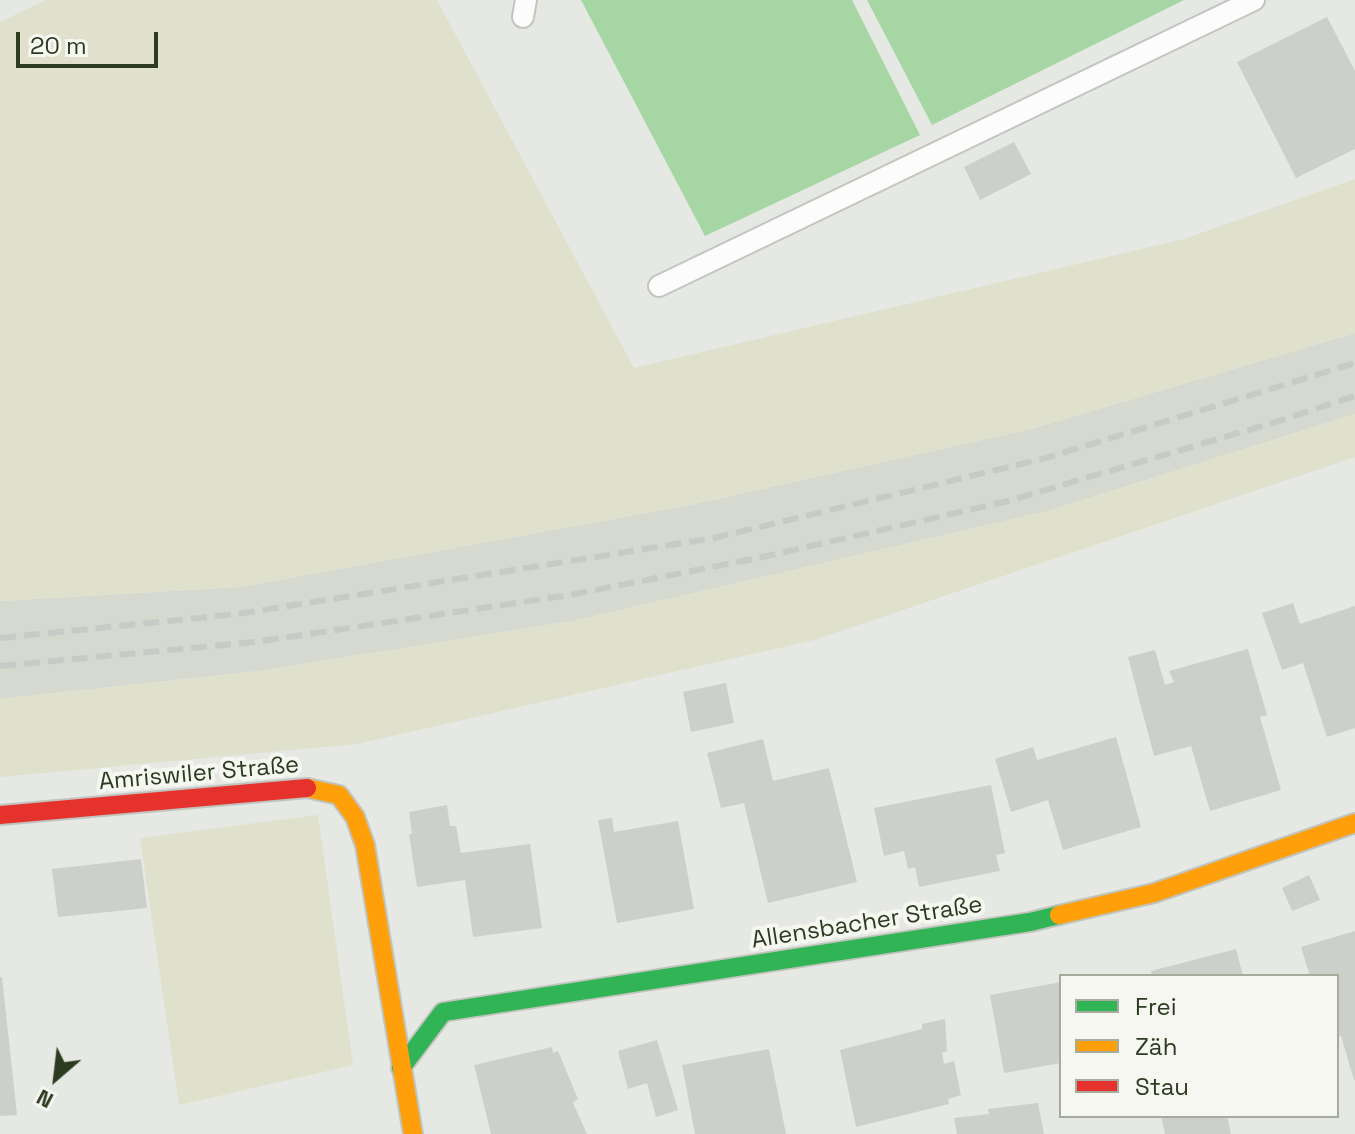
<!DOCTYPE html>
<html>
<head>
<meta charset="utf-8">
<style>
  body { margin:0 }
  #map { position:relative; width:1355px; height:1134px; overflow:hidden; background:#e6e8e3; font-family:"Space Grotesk",sans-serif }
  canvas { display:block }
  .legend { position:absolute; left:1059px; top:974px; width:280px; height:144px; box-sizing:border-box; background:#f5f7f0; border:2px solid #a5ac9d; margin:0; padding:10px 14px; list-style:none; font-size:24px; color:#2d3b21 }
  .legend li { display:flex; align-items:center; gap:16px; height:40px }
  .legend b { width:40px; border:2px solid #a5ac9d }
  .north { position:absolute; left:16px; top:1038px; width:80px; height:80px; -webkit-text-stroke:6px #f5f7f0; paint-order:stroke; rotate:208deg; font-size:22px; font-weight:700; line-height:32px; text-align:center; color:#2d3b21 }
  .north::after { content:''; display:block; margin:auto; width:28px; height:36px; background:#2d3b21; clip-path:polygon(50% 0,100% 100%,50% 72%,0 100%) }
  .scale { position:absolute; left:16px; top:32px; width:142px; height:36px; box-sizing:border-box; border:4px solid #2d3b21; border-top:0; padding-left:10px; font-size:24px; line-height:28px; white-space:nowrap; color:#2d3b21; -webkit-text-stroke:6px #f5f7f0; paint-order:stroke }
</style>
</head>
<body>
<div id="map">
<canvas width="1355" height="1134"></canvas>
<ul class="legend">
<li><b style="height:10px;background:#30b455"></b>Frei</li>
<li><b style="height:10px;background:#ff9f0a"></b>Zäh</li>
<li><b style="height:10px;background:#e5322d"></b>Stau</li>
</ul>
<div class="north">N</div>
<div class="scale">20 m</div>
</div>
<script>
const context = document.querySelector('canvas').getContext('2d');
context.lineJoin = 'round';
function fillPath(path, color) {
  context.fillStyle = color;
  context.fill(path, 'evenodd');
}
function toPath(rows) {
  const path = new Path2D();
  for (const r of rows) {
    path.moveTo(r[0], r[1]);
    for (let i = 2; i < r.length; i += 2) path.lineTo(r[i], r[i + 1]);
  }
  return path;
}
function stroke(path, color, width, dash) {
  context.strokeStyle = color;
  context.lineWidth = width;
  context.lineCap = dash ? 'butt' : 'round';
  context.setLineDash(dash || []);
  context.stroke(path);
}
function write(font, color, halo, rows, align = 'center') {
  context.font = font + ' "Space Grotesk",sans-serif';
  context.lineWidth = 8;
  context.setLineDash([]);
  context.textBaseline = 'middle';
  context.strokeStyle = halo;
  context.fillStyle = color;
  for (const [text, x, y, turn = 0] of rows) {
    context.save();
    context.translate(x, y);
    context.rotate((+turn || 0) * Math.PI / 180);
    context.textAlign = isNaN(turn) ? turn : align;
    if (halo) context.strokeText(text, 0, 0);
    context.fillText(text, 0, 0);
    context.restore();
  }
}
fillPath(toPath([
  [1355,333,1355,414,1048,511,573,621,259,671,0,699,0,601,240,587,690,505,1031,429]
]), '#d6d9d0');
fillPath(toPath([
  [46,0,437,0,634,368,1184,239,1355,179,1355,333,1031,429,690,505,240,587,0,601,0,22],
  [1355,414,1355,457,814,640,357,744,0,777,0,699,259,671,573,621,1048,511],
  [318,815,353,1065,179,1105,140,838]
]), '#dfe1cc');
fillPath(toPath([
  [581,0,852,0,920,135,705,236],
  [867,0,1184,0,932,125]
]), '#a6d6a4');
fillPath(toPath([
  [1327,17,1355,71,1355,149,1296,178,1237,62],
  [1014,142,1031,174,980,200,964,167],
  [1293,603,1300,624,1355,606,1355,728,1327,737,1303,663,1282,670,1262,613],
  [1248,649,1267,715,1260,717,1281,790,1210,811,1191,746,1154,756,1128,657,1155,650,1165,685,1174,682,1169,671],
  [726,683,734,723,691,732,683,692],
  [1116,737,1141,827,1063,850,1048,800,1011,812,995,759,1033,747,1037,760],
  [763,739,773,781,829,768,857,882,768,903,744,803,721,808,707,753],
  [991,785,1005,853,996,855,1000,871,919,887,915,867,908,869,904,851,884,856,874,808],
  [447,805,450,826,456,826,461,853,530,844,542,928,473,937,465,880,417,887,409,834,412,834,409,812],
  [612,818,614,832,678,821,694,909,617,923,598,820],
  [141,859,147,908,58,917,52,869],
  [1309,875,1320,900,1292,911,1282,888],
  [1355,931,1355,1080,1354,1080,1341,1036,1337,1037,1337,976,1310,976,1301,947],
  [1236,949,1243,976,1152,976,1151,971],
  [0,977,2,977,17,1115,0,1116],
  [1061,982,1061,1063,1004,1073,990,995],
  [945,1019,947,1051,942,1053,944,1064,954,1061,961,1095,948,1099,949,1104,856,1127,840,1050,922,1029,922,1024],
  [657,1040,678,1110,656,1117,647,1083,628,1089,618,1051],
  [552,1047,553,1053,558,1051,578,1099,573,1103,587,1134,491,1134,474,1065],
  [769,1049,786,1134,695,1134,682,1065],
  [1038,1103,1044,1134,957,1134,954,1118,989,1114,988,1109],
  [1161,1116,1227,1116,1231,1134,1165,1134]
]), '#cdcfca');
const lane = toPath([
  [523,17,526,0],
  [659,286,1254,0]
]);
const fast = toPath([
  [401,1068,443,1012,1030,922,1059,915]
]);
const slow = toPath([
  [307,788,339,795,355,817,365,845,413,1134],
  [1059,915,1154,893,1355,823]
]);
const jam = toPath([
  [0,815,307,788]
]);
stroke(lane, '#c3c5c0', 24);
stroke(fast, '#c1c4bd', 22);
stroke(slow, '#c1c4bd', 22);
stroke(jam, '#c1c4bd', 22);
stroke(lane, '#fbfcfb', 20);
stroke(fast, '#30b455', 18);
stroke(slow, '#ff9f0a', 18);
stroke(jam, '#e5322d', 18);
stroke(toPath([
  [0,638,238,614,714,538,1046,458,1355,363],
  [0,666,255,642,570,595,763,557,1008,501,1279,421,1355,396]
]), '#c8cac6', 6, [16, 8]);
write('24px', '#2d3b21', '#f5f7f0', [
  ["Amriswiler Straße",199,774,-5],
  ["Allensbacher Straße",867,923,-9]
]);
</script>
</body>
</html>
